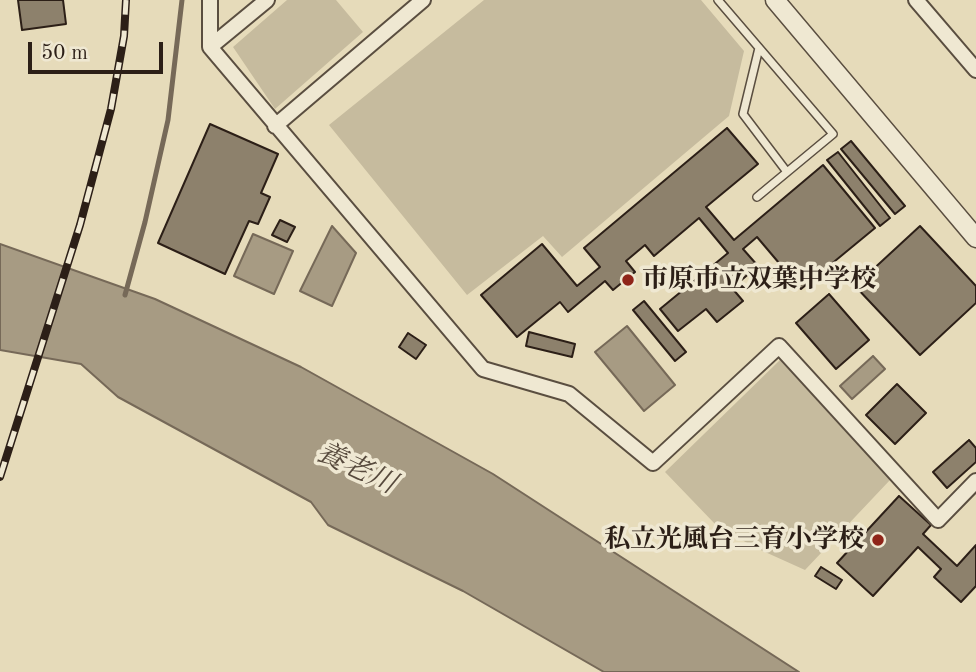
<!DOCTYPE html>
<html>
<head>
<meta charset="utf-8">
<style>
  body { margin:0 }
  #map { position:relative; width:976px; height:672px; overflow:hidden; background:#e6dbba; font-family:"Old Standard TT",serif }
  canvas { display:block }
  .scale { position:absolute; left:28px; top:42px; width:135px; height:32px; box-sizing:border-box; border:4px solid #2c1f17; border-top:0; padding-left:9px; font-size:21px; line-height:24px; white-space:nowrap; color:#2c1f17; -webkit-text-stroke:5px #efe8d2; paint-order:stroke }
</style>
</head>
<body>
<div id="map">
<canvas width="976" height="672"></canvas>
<div class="scale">50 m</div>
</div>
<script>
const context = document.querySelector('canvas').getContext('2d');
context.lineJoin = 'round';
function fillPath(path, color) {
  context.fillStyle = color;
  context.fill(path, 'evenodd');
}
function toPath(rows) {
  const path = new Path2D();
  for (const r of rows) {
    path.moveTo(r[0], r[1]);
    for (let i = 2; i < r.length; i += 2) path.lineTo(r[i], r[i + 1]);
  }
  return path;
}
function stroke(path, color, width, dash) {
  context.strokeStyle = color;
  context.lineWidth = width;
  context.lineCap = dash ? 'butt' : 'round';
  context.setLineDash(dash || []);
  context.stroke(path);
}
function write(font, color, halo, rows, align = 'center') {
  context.font = font + ' "Old Standard TT","Noto Serif JP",serif';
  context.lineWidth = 7;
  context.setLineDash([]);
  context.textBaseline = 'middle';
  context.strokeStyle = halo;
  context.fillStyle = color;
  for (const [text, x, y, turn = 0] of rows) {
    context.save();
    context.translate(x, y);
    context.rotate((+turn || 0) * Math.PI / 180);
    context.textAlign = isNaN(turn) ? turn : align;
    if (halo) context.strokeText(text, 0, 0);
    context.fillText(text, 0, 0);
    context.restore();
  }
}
fillPath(toPath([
  [287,0,336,0,363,32,275,109,233,47],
  [484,0,701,0,744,51,729,116,562,257,543,236,467,295,329,125],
  [780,360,890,480,805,570,754,547,715,524,665,472]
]), '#c6bb9e');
const water = toPath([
  [332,226,356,253,332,306,300,291,332,226],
  [253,234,293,251,274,294,234,276,253,234],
  [0,244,155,299,301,367,493,474,799,672,604,672,463,591,328,525,311,502,118,397,81,364,0,350,0,244],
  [627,326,675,385,644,411,595,352,627,326],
  [873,356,885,369,852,399,840,386,873,356]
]);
fillPath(water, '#a79b83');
stroke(water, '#766958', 2);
stroke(toPath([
  [125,295,145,222,168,120,182,0]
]), '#766958', 5);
const building = toPath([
  [18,0,63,0,66,24,22,30,18,0],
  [210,124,278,154,261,193,270,197,258,224,249,221,225,274,158,243,210,124],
  [727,128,758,164,706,207,734,240,823,165,875,228,801,289,757,237,743,249,758,266,732,288,743,301,717,322,706,309,678,331,660,309,728,253,699,218,654,256,645,245,626,261,635,272,613,290,605,281,568,312,560,302,517,337,481,295,542,244,577,286,600,267,584,248,727,128],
  [851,141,905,206,895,214,841,149,851,141],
  [838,152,890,218,880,226,827,160,838,152],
  [280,220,295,227,287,242,272,235,280,220],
  [920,226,976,286,976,303,920,355,855,286,920,226],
  [829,294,869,340,836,369,796,323,829,294],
  [644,301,686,352,675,361,633,310,644,301],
  [529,332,575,344,572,357,526,346,529,332],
  [408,333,426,345,416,359,399,347,408,333],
  [897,384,926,413,895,444,866,415,897,384],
  [969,440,976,448,976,462,947,488,933,472,969,440],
  [899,496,931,525,923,534,957,566,976,545,976,586,961,602,934,577,941,569,918,547,873,596,837,563,899,496],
  [821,567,842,580,836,589,815,576,821,567]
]);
fillPath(building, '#8d816c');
stroke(building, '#2c1f17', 2);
const service = toPath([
  [718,0,833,134,757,197],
  [759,48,743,114,787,172]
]);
const minor = toPath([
  [210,0,210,47,483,369,569,394,653,463,779,346,938,520,976,481],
  [916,0,976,70],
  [210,47,267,0],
  [275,126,423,0]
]);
const tertiary = toPath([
  [775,0,976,238]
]);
stroke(service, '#5a4e40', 10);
stroke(minor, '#5a4e40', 18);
stroke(tertiary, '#5a4e40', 21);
stroke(service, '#efe8d2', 7);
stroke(minor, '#efe8d2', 14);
stroke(tertiary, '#efe8d2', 18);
const rail = toPath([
  [0,477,80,225,111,109,124,36,126,0]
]);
stroke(rail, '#2c1f17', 8);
stroke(rail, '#efe8d2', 5, [16]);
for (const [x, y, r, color] of [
  [628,280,7,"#8f2418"],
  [878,540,7,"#8f2418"]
]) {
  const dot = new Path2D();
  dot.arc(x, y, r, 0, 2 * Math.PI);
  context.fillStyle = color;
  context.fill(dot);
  stroke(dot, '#efe8d2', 2.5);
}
write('bold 26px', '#2c1f17', '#efe8d2', [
  ["市原市立双葉中学校",642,280],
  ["私立光風台三育小学校",864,540,"right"]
], 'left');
write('italic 28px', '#574a3d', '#efe8d2', [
  ["養老川",356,469,25]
]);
</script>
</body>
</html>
